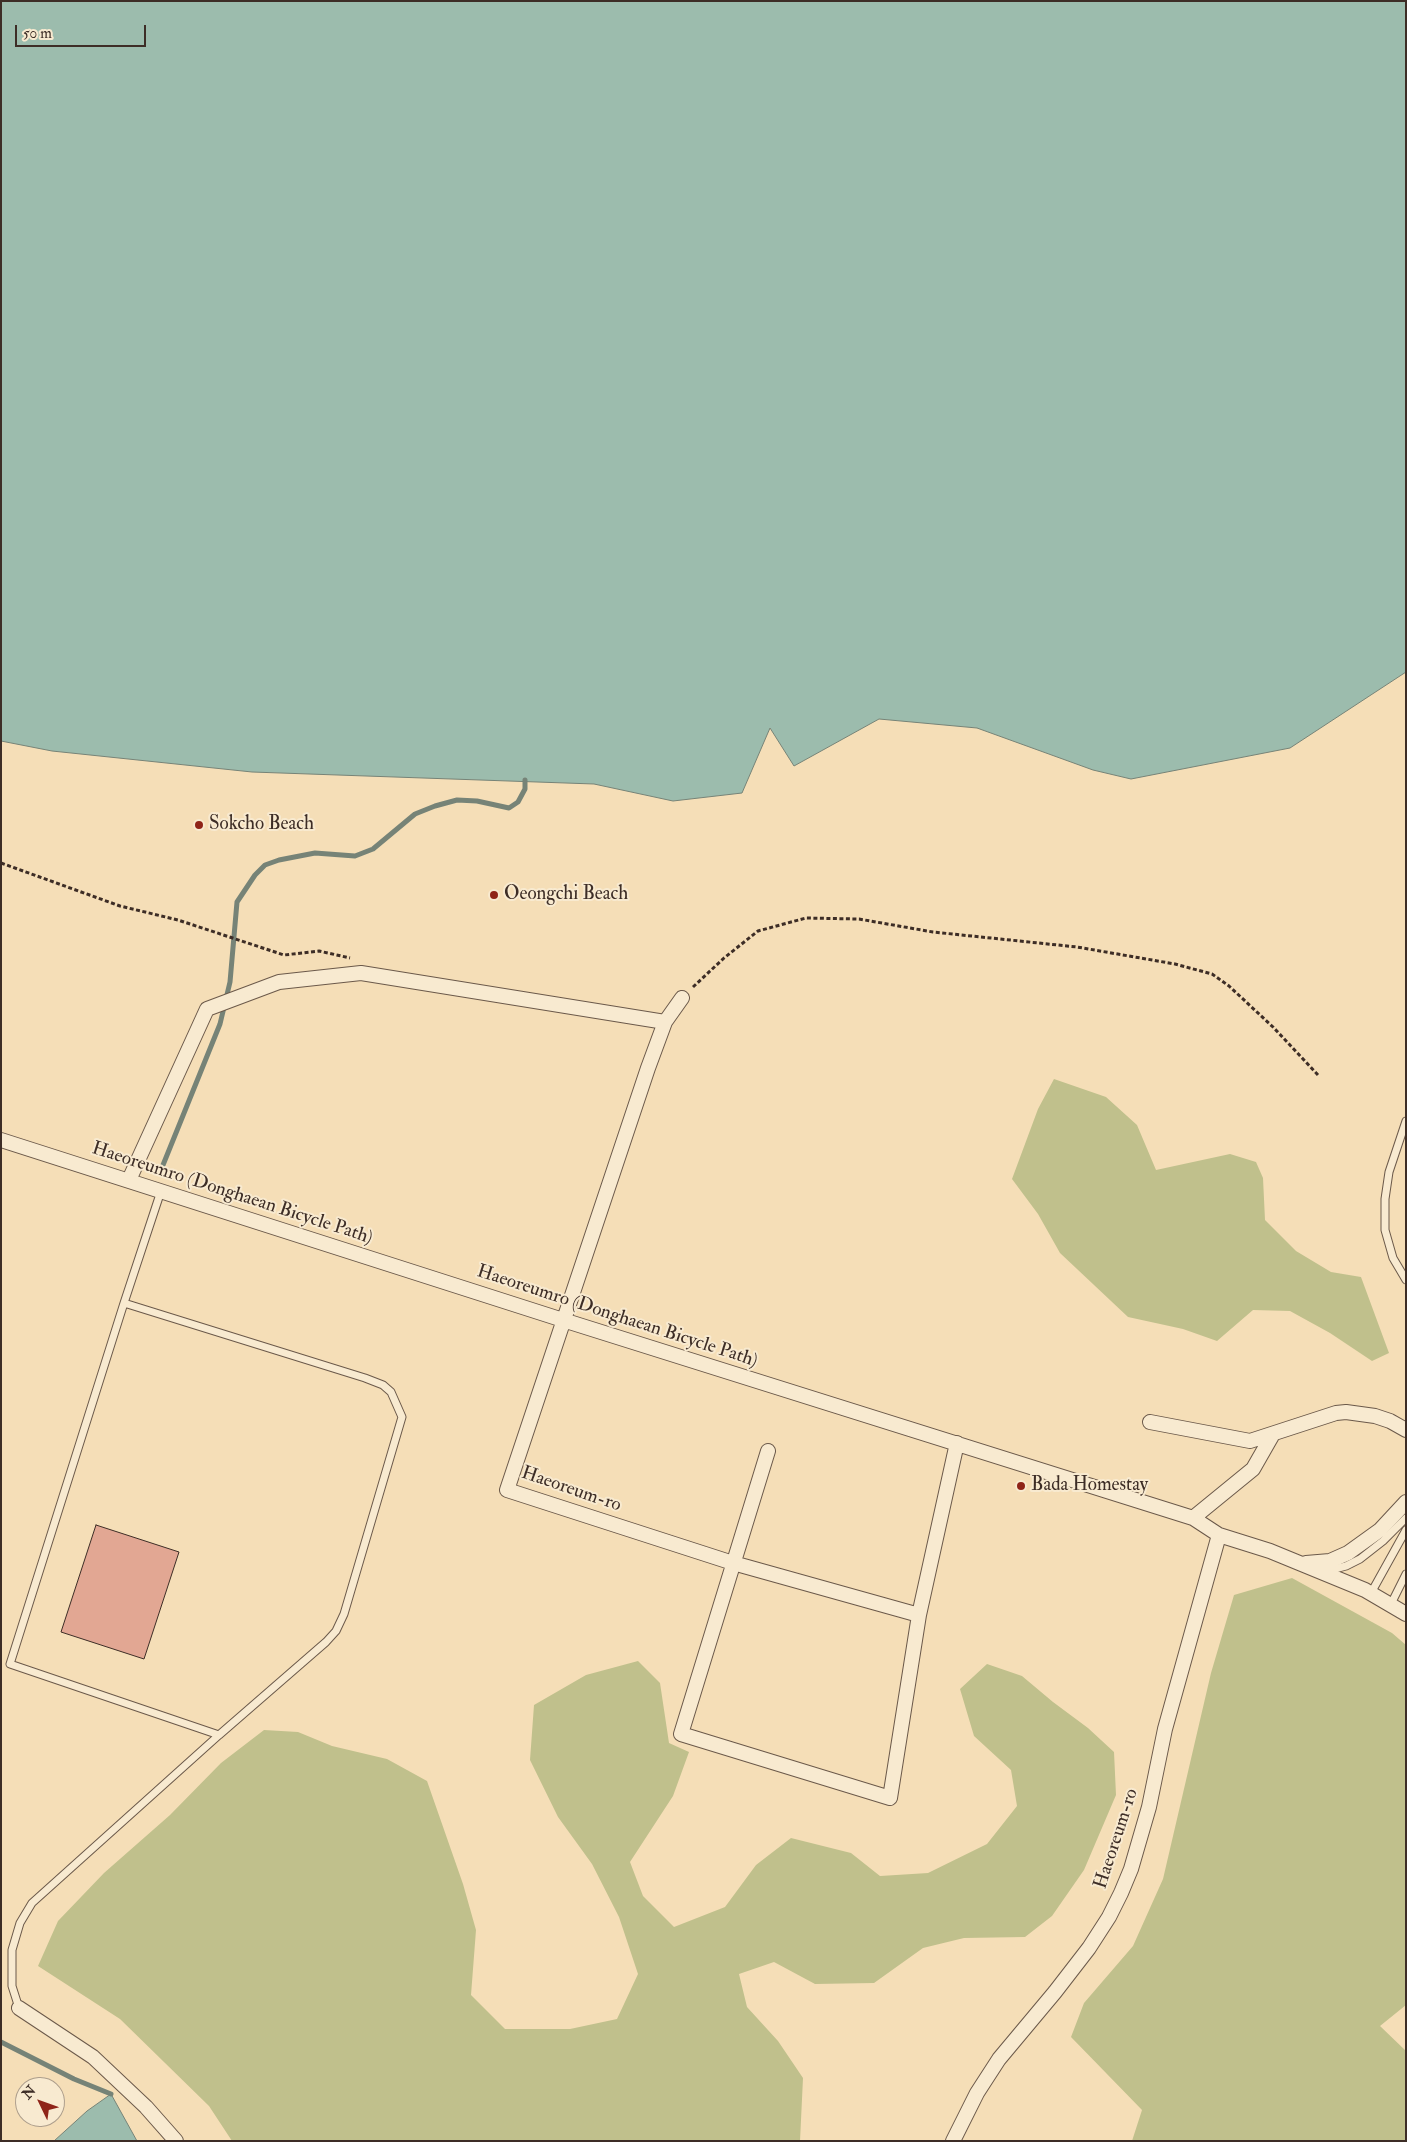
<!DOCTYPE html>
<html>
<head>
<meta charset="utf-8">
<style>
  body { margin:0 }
  #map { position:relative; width:1407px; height:2142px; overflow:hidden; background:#f5deb7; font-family:"IM FELL Double Pica",serif }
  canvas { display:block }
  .frame { position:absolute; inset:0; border:2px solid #3d2d26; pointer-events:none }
  .north { position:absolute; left:15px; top:2077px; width:50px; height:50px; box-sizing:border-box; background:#f8ead0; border:1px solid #ad9e8c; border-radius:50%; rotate:312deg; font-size:14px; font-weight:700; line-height:20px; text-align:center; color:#3d2d26 }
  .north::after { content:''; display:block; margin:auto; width:18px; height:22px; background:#8f2418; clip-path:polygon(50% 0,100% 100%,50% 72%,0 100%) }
  .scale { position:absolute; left:15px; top:25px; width:131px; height:22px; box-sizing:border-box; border:2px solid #3d2d26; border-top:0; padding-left:6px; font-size:15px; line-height:18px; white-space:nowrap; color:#3d2d26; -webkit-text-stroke:4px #f8ead0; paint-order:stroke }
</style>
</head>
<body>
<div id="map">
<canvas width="1407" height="2142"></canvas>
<div class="frame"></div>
<div class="north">N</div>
<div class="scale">50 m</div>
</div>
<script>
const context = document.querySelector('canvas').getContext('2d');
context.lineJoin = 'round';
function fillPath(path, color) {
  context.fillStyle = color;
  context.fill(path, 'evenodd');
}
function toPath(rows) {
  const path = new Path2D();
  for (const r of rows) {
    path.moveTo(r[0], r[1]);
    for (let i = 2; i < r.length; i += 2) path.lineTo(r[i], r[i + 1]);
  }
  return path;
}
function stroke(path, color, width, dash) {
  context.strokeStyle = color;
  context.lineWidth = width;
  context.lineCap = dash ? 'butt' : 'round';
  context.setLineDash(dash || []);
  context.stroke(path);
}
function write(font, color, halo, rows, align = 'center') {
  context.font = font + ' "IM FELL Double Pica",serif';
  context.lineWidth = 4;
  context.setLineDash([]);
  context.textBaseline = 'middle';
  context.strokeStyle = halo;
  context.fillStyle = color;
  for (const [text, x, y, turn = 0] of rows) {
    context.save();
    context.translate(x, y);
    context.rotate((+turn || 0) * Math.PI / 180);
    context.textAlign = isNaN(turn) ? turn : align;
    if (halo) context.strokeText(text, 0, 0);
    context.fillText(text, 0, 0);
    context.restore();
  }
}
fillPath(toPath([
  [1054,1079,1106,1097,1137,1125,1156,1170,1230,1154,1256,1162,1263,1178,1265,1220,1296,1251,1331,1272,1361,1277,1389,1353,1372,1361,1330,1333,1290,1311,1253,1310,1217,1341,1183,1329,1128,1317,1060,1253,1038,1214,1012,1179,1038,1109],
  [1292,1578,1392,1633,1406,1645,1406,2005,1380,2026,1406,2051,1406,2141,1132,2141,1142,2110,1071,2037,1084,2003,1133,1946,1163,1879,1211,1673,1234,1595],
  [638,1661,660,1683,669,1743,689,1752,673,1796,630,1862,643,1896,674,1927,725,1907,756,1865,791,1838,851,1853,880,1876,928,1873,987,1844,1017,1806,1011,1770,974,1736,960,1689,987,1664,1022,1676,1053,1702,1088,1728,1114,1752,1116,1795,1084,1870,1052,1916,1025,1937,964,1938,923,1948,874,1983,815,1984,774,1962,739,1974,747,2007,778,2041,803,2078,800,2141,232,2141,209,2106,120,2019,38,1966,58,1921,104,1873,170,1815,221,1763,264,1730,298,1732,332,1746,387,1759,427,1781,463,1884,476,1930,471,1995,505,2029,570,2029,617,2019,638,1974,619,1917,592,1864,558,1817,530,1760,534,1705,586,1675]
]), '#c0c08c');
const water = toPath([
  [1,1,1406,1,1406,672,1290,748,1131,779,1093,770,977,728,879,719,794,766,770,728,742,793,673,801,594,784,252,772,52,751,1,741,1,1],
  [111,2094,137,2141,54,2141,87,2111,111,2094]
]);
fillPath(water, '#9cbcad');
stroke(water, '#768377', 1);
stroke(toPath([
  [163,1165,220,1024,230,982,237,902,255,875,265,865,279,860,315,853,355,856,373,849,415,814,435,806,457,800,477,801,509,808,518,802,525,789,525,780],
  [1,2042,74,2079,111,2094]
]), '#768377', 5);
const building = toPath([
  [96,1525,179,1552,144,1659,61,1632,96,1525]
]);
fillPath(building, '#e2a793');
stroke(building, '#3d2d26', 1);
const service = toPath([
  [1406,1121,1389,1172,1385,1199,1385,1230,1393,1258,1406,1280],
  [124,1303,365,1378,383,1385,391,1392,402,1417,344,1614,336,1631,326,1642,219,1735,10,1664,124,1303,161,1191],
  [1327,1571,1346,1566,1360,1559,1383,1541,1406,1518],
  [1371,1593,1406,1530],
  [1391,1604,1406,1574],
  [19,2008,12,1986,12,1950,20,1923,32,1903,219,1735]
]);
const minor = toPath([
  [682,998,665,1022,648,1068,507,1490,733,1563,919,1615],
  [1,1140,563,1320,1193,1518,1219,1535,1270,1551,1365,1590,1406,1614],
  [129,1180,207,1009,279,982,361,973,665,1022],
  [1150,1422,1250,1441,1336,1413,1346,1412,1375,1416,1390,1421,1406,1430],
  [768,1451,681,1734,890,1798,919,1615,957,1443],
  [1193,1518,1253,1469,1273,1434],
  [1306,1563,1330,1561,1348,1553,1380,1530,1406,1502],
  [19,2008,93,2057,146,2107,176,2141],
  [953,2141,977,2093,999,2059,1055,1992,1089,1948,1109,1917,1121,1893,1131,1869,1149,1807,1165,1729,1219,1535]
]);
stroke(service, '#6b594a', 9);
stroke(minor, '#6b594a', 16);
stroke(toPath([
  [1,863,120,906,178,920,284,955,319,951,350,958],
  [693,987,724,958,758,931,806,918,859,919,933,932,1077,947,1175,964,1212,974,1229,986,1273,1027,1318,1075]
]), '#3d2d26', 3, [4, 2.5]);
stroke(service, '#f8ead0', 7);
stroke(minor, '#f8ead0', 14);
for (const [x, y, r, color] of [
  [199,825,5,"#8f2418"],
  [494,895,5,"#8f2418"],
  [1021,1486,5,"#8f2418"]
]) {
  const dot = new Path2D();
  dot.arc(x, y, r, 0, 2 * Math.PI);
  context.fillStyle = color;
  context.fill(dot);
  stroke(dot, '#f8ead0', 2);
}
write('19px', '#3d2d26', '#f8ead0', [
  ["Sokcho Beach",209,825],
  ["Oeongchi Beach",504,895],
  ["Bada Homestay",1031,1486]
], 'left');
write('19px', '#3d2d26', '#f8ead0', [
  ["Haeoreumro (Donghaean Bicycle Path)",232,1194,18],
  ["Haeoreumro (Donghaean Bicycle Path)",617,1317,18],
  ["Haeoreum-ro",571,1490,19],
  ["Haeoreum-ro",1117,1839,-72]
]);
</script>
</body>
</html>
